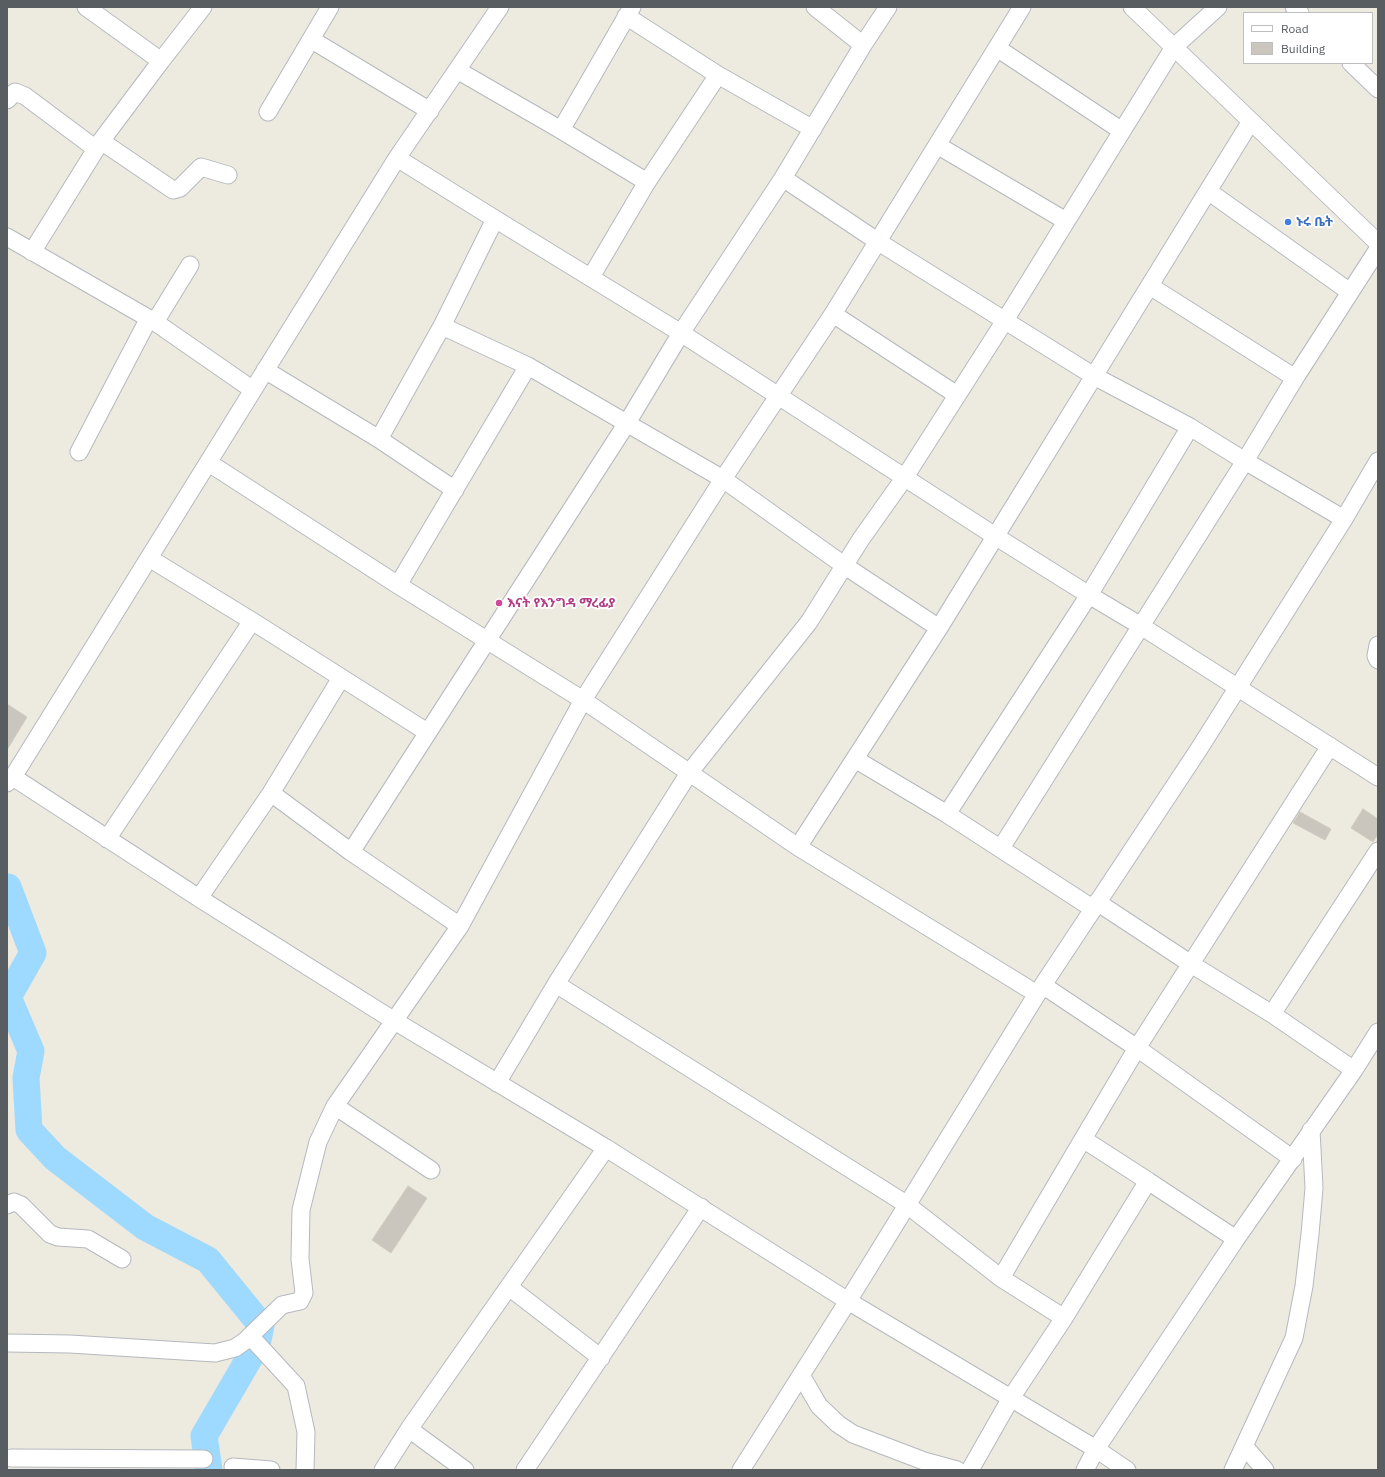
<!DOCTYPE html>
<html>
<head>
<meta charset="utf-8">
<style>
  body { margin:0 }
  #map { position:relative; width:1385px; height:1477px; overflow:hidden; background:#edeadf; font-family:"IBM Plex Sans",sans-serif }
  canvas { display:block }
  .frame { position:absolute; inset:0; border:8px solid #585d62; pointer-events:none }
  .legend { position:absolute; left:1243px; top:12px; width:130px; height:52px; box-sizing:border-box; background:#fff; border:1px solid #bcbec0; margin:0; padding:5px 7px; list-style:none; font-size:12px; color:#585d62 }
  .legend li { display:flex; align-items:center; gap:8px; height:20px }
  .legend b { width:20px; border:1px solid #bcbec0 }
</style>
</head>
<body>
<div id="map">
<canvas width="1385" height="1477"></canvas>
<div class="frame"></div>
<ul class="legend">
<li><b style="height:5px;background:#fff"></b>Road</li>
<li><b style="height:11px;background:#cac6be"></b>Building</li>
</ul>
</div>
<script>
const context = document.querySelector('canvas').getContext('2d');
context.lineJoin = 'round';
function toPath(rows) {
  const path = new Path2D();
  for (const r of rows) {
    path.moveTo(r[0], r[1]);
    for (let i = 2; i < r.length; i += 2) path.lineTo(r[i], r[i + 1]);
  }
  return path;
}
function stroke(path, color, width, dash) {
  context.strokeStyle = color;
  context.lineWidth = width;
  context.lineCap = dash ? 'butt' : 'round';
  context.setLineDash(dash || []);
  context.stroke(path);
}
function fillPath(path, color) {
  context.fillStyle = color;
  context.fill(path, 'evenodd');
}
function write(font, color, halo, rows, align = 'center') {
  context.font = font + ' "IBM Plex Sans","Noto Sans Ethiopic",sans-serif';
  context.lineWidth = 3.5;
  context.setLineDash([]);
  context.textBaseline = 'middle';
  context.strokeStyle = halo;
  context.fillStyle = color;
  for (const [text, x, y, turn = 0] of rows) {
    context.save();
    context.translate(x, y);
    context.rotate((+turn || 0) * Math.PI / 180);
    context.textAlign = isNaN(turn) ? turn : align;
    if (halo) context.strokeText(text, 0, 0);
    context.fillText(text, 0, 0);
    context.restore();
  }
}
stroke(toPath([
  [8,887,33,953,8,997,31,1051,26,1078,29,1130,55,1158,145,1227,208,1260,261,1325,257,1345,204,1436,209,1470]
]), '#9ed9ff', 27);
const building = toPath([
  [7,704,27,717,7,750,7,704],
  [1363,809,1378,819,1378,834,1373,842,1351,828,1363,809],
  [1300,812,1331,829,1325,840,1293,823,1300,812],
  [408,1186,427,1198,391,1253,372,1240,408,1186]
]);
fillPath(building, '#cac6be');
stroke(building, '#d2cbbd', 1);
const minor = toPath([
  [86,7,161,61,203,7],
  [815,7,863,45],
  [1132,7,1378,243],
  [1294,7,1300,13],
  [312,40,430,111],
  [997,48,1122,131],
  [1351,63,1378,89],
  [457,70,561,130,632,7],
  [718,75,813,129],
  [7,100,15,92,25,96,96,149],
  [268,112,330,7],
  [561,130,647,182,718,75,626,16],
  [101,141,173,190,180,188,201,167,228,175],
  [937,145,1066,221],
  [397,158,495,219,442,326],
  [783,178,877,241,1094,376,1251,121],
  [1208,191,1350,292],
  [495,219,681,333,995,536,1089,595,1141,626,1378,777],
  [7,237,155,322,253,390],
  [32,252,101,141,161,61],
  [591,277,647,182],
  [1150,286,1295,378],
  [833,314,957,395],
  [155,322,190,265],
  [265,370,379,439,455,490],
  [379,439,442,326,528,366,723,479,845,566,939,628],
  [79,452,148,320],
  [209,463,398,585,528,366],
  [149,558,252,621,427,732],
  [398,585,583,700,798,847,1037,994],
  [1378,645,1376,656,1378,660],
  [855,759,947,814,1092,908],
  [13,777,199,898,393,1020,606,1148,848,1301,1096,1449,1127,1470],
  [7,783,13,777,397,158,500,7],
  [271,793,351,852,460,926],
  [947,814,1089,595,1190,427],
  [107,839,252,621],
  [798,847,939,628,1094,376,1190,427,1245,461,1344,519],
  [1001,848,1245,461,1295,378,1378,249],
  [351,852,627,423,681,333,783,178,863,45,888,7],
  [199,898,271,793,341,678],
  [1097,902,1191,964,1272,1014,1354,1070],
  [556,984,906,1204,1001,1278,1064,1318,1011,1398,970,1470],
  [1044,986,1137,1048,1083,1139,1148,1181],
  [1272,1014,1378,851],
  [497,1083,556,984,689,773,809,622,861,539,905,477,1004,322,1174,47,1218,7],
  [335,1106,431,1170],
  [1293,1159,1137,1048,1330,746],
  [7,1205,14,1202,21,1205,50,1234,58,1237,88,1239,122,1259],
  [1001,1278,1083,1139],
  [509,1287,601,1358],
  [1064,1318,1148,1181,1236,1239,1354,1070,1378,1032],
  [250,1336,296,1386,306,1432,305,1470],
  [7,1343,70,1344,215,1353,235,1348,245,1341,282,1305,300,1301,304,1293,300,1259,301,1210,318,1142,335,1106,460,926,583,700,723,479,833,314,1022,7],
  [801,1375,819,1406,838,1424,853,1434,924,1461,957,1470],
  [409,1429,465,1470],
  [1245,1447,1265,1470],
  [11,1458,204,1459],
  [233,1467,271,1470],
  [383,1470,409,1429,606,1148],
  [525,1470,701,1207],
  [741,1470,848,1301,1037,994,1199,749,1344,519,1378,461],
  [1085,1470,1096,1449,1236,1239],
  [1233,1470,1294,1338,1304,1286,1310,1234,1314,1188,1311,1130]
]);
stroke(minor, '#b5b9be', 19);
stroke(minor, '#fff', 17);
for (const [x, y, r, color] of [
  [1288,222,4,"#3f7fe0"],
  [499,603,4,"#d1479c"]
]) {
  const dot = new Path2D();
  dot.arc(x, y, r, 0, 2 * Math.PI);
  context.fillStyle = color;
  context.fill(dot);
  stroke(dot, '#fff', 1.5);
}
write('bold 13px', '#366cbe', '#fff', [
  ["ኑሩ ቤት",1296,222]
], 'left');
write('bold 13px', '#b23c85', '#fff', [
  ["እናት የእንግዳ ማረፊያ",507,603]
], 'left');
</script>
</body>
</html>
